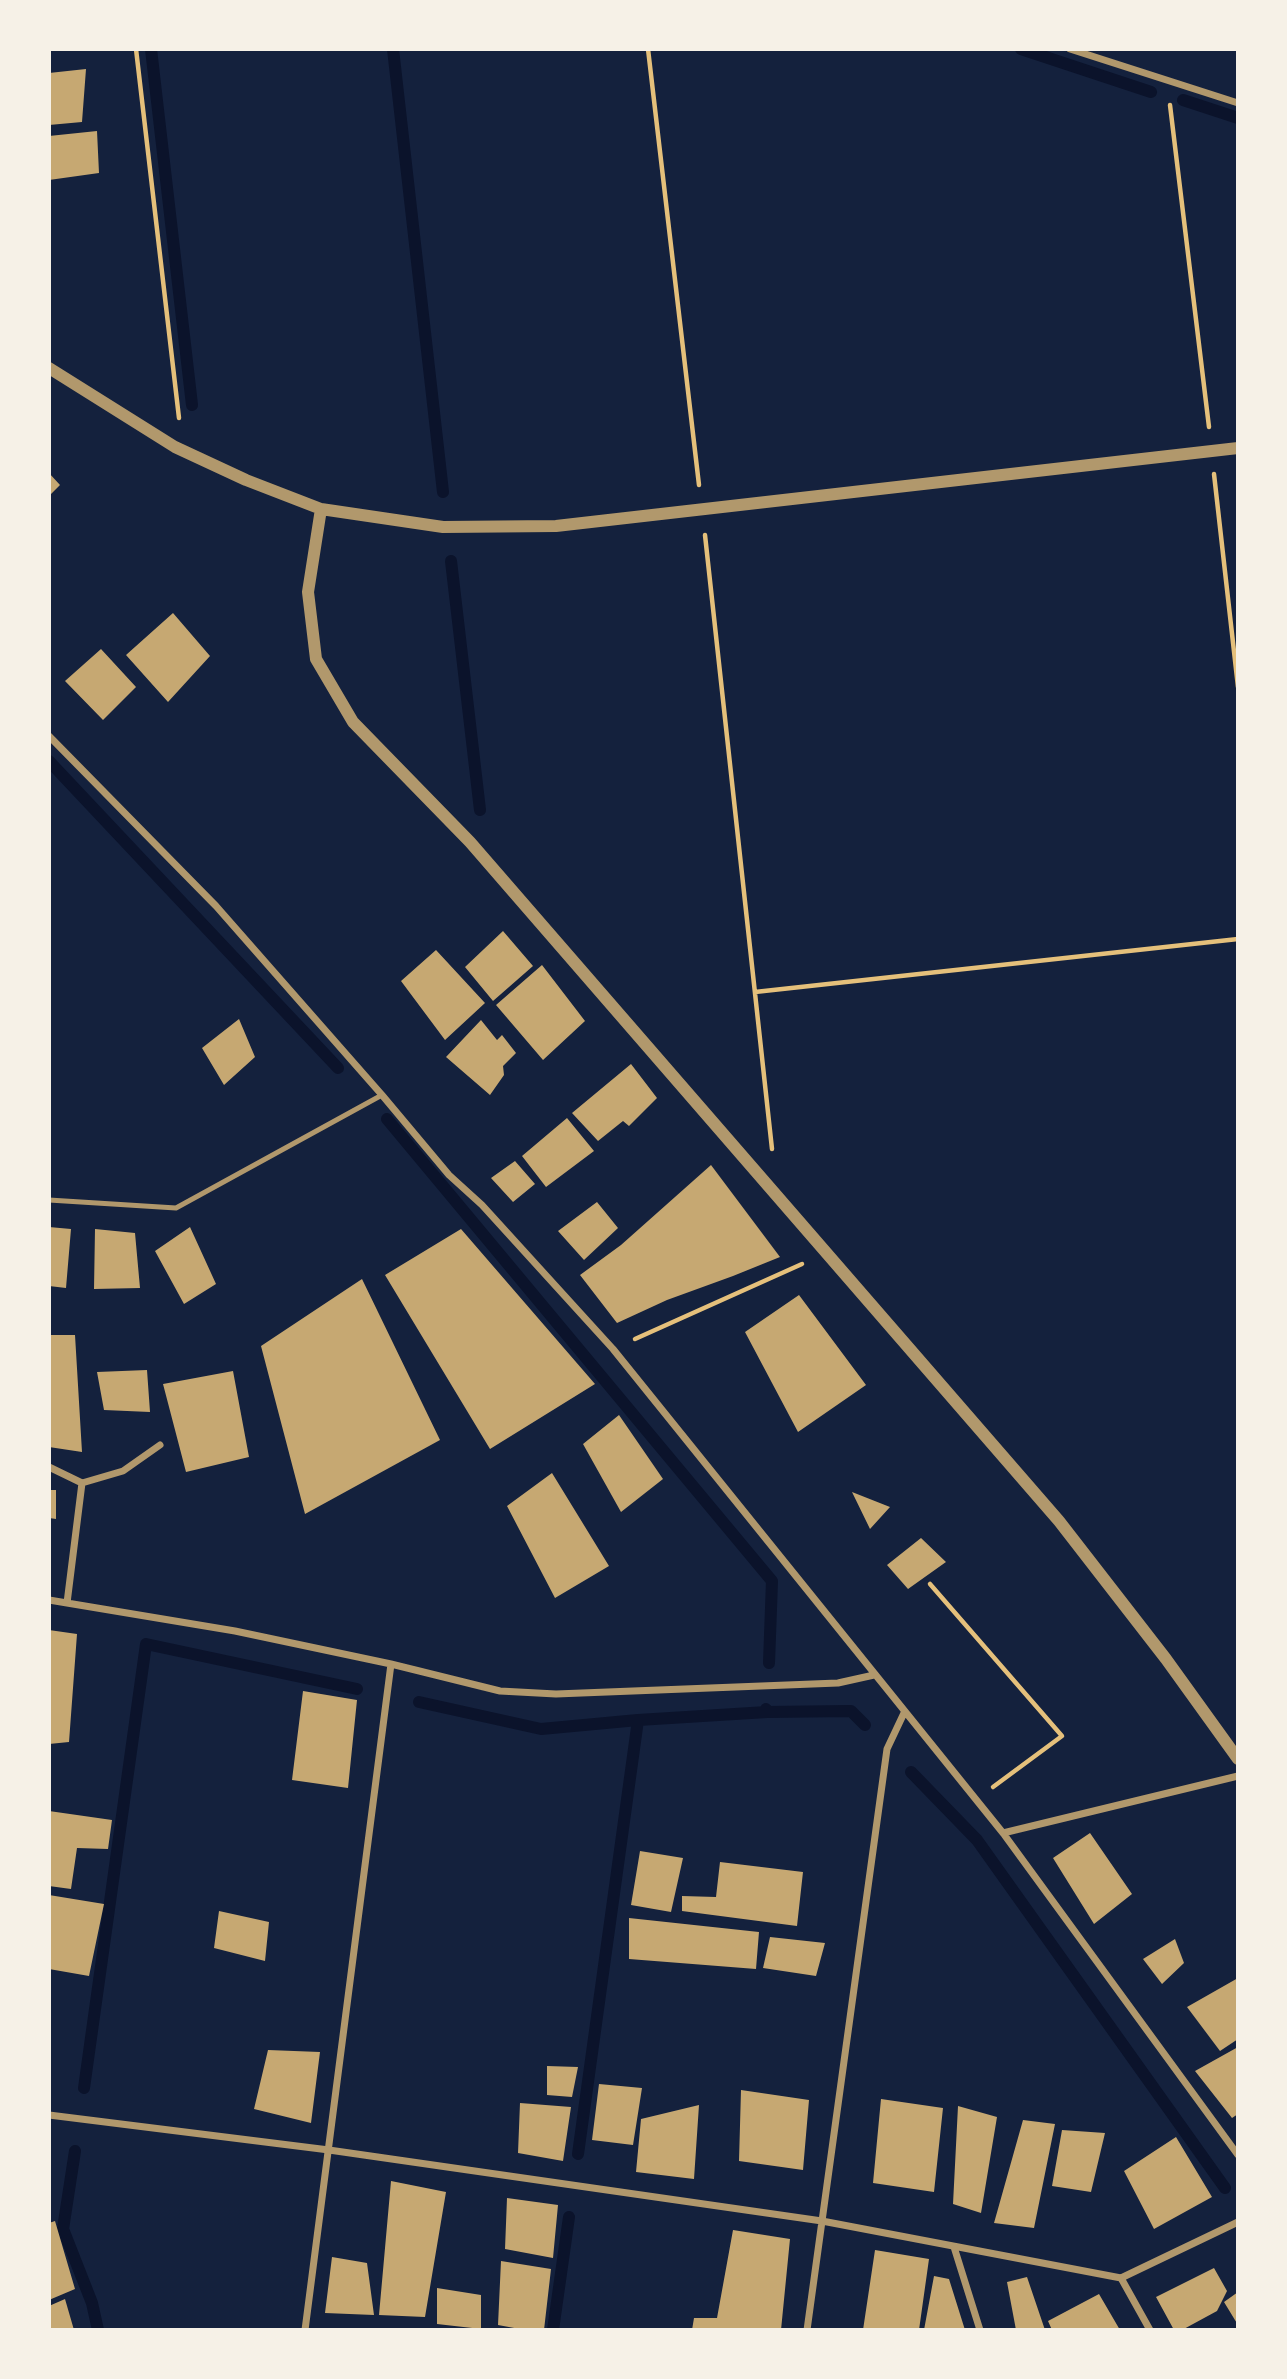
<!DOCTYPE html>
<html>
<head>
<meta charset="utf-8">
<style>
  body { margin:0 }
  #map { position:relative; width:1287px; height:2379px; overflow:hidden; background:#14213d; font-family:"PT Serif",serif }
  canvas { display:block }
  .frame { position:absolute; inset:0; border:51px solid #f6f1e7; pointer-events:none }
</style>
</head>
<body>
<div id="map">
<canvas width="1287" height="2379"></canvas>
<div class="frame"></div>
</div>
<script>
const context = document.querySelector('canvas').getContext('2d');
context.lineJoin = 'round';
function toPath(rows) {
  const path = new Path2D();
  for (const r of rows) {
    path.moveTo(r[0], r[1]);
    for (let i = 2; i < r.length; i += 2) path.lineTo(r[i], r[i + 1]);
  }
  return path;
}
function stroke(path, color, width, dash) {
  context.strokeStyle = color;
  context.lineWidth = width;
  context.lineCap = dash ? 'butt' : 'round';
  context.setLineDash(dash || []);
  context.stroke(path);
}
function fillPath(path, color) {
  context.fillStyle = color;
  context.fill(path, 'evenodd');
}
stroke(toPath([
  [151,49,192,405],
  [393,49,443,492],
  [1021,49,1151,92],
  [1183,100,1238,118],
  [451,561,480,810],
  [49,761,338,1068],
  [387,1119,772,1581,769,1663],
  [419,1702,541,1729,638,1720,767,1712],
  [766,1709,767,1712,851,1711,865,1725],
  [911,1772,977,1840,1225,2188],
  [84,2088,146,1644,357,1689],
  [75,2151,63,2229,92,2303,98,2330],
  [578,2154,638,1720],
  [553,2330,569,2217]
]), '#0b132b', 12);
fillPath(toPath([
  [86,69,82,122,49,125,49,73],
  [97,131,99,173,49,180,49,136],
  [49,473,60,485,49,496],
  [173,613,210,656,168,702,126,655],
  [101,649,136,687,103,720,65,681],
  [503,931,533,966,493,1001,465,967],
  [436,950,485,1003,445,1040,401,981],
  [542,965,585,1021,543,1060,496,1005],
  [239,1019,255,1057,224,1085,202,1048],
  [481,1020,497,1040,502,1035,516,1053,503,1066,504,1075,490,1095,446,1057],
  [631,1064,657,1098,629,1126,623,1121,598,1141,572,1113],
  [567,1118,594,1151,546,1187,522,1156],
  [515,1161,535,1184,513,1202,491,1178],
  [711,1165,780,1257,733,1276,667,1300,617,1323,580,1275,621,1245],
  [597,1202,618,1228,584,1260,558,1231],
  [49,1227,71,1229,66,1288,49,1286],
  [190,1227,216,1284,184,1304,155,1251],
  [95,1229,135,1233,140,1288,94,1289],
  [461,1229,595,1384,490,1449,385,1275],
  [362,1279,440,1440,305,1514,261,1346],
  [799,1295,866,1385,798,1432,745,1332],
  [49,1335,75,1335,82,1452,49,1447],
  [147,1370,150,1412,104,1410,97,1372],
  [233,1371,249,1457,186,1472,163,1384],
  [619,1415,663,1479,621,1512,583,1444],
  [552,1473,609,1566,555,1598,507,1506],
  [49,1490,56,1490,56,1519,49,1518],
  [852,1492,890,1507,870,1529],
  [921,1538,946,1562,908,1589,887,1565],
  [49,1630,77,1634,69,1742,49,1744],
  [303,1691,357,1700,348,1788,292,1780],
  [49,1811,112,1820,108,1849,77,1848,71,1889,49,1886],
  [1090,1833,1132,1894,1094,1924,1053,1858],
  [640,1851,683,1858,671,1912,631,1905],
  [720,1862,803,1872,797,1926,682,1911,682,1896,716,1897],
  [49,1895,104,1904,89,1976,49,1969],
  [219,1911,269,1922,265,1961,214,1948],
  [629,1918,759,1932,756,1969,629,1959],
  [770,1937,825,1943,816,1976,763,1968],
  [1175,1939,1184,1963,1162,1984,1143,1959],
  [1238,1978,1238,2039,1220,2051,1187,2007],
  [1238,2047,1238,2114,1232,2118,1195,2071],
  [268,2050,320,2052,311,2123,254,2109],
  [547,2066,578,2067,572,2097,547,2095],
  [599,2084,642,2088,633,2145,592,2140],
  [741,2090,809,2100,803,2170,739,2161],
  [881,2099,943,2108,934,2192,873,2183],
  [520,2103,571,2107,563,2161,518,2153],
  [699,2105,694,2179,636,2172,641,2119],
  [958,2106,997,2117,981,2213,953,2204],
  [1023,2120,1055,2124,1034,2228,994,2223],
  [1062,2130,1105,2133,1091,2192,1052,2186],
  [1176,2137,1212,2197,1154,2229,1124,2171],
  [391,2181,446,2192,425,2317,379,2315],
  [507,2198,558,2205,553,2258,505,2249],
  [55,2221,75,2289,49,2300,49,2223],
  [733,2230,790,2239,781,2330,692,2330,694,2318,717,2318],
  [875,2250,929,2259,919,2330,863,2330],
  [332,2257,367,2263,374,2315,325,2313],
  [501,2261,551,2269,544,2330,525,2330,498,2325],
  [1214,2268,1227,2291,1217,2311,1182,2330,1174,2330,1156,2297],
  [934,2276,949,2279,965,2330,924,2330],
  [1027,2277,1045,2330,1016,2330,1007,2282],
  [437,2288,481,2295,481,2329,437,2324],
  [1238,2292,1238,2325,1224,2302],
  [1099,2294,1120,2330,1052,2330,1048,2321],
  [65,2299,74,2330,49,2330,49,2306]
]), '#c6a872');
stroke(toPath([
  [136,49,179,418],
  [648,49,699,485],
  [1170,105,1209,427],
  [1214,474,1238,687],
  [705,535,772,1149],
  [755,992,1238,939],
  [635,1339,802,1264],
  [930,1584,1062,1736,993,1787]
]), '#e5c07b', 4.5);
stroke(toPath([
  [49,1200,176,1208,382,1095]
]), '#b1986c', 5);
stroke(toPath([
  [1070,49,1238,103],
  [49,736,216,906,382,1095,449,1175,482,1205,613,1349,1003,1833,1238,2155],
  [49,1467,82,1483],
  [49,1600,235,1631,391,1664,500,1691,556,1694,838,1683,874,1675],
  [67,1603,82,1483,123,1471,160,1445],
  [1003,1833,1238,1776],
  [49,2115,329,2150,822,2221,1121,2278,1238,2222],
  [954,2247,980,2330],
  [1121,2278,1150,2330],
  [305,2330,391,1664],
  [807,2330,887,1749,904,1713]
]), '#b1986c', 7);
stroke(toPath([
  [49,368,175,447,246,480,321,509,443,527,556,526,1238,448],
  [321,509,308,592,316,659,353,722,470,842,1059,1521,1166,1659,1238,1759]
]), '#b1986c', 12);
</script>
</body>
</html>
